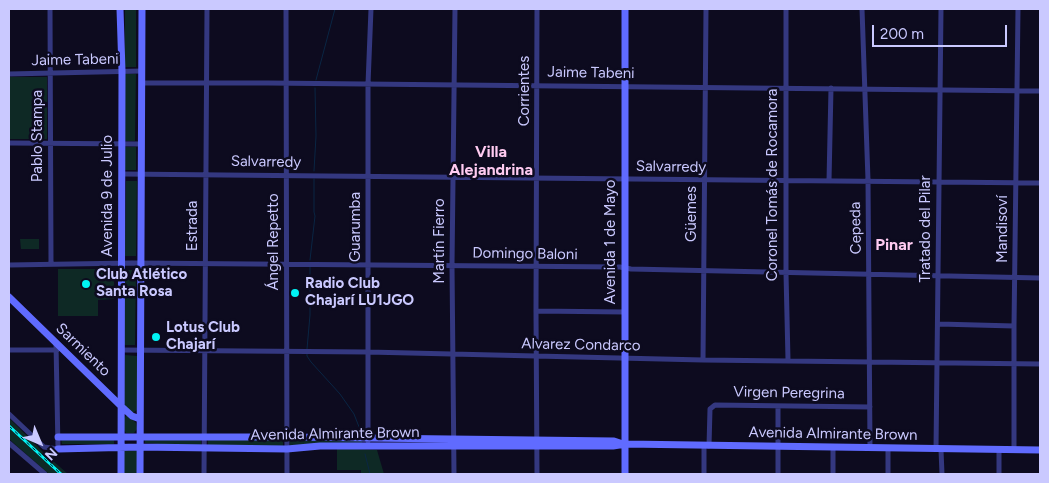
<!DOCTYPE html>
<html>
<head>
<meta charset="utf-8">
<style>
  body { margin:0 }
  #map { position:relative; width:1049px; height:483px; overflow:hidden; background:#0d0b1f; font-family:Figtree,sans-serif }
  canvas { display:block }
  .frame { position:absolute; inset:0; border:10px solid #cac9ff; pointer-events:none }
  .north { position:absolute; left:15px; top:418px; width:50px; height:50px; -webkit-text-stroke:4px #0d0b1f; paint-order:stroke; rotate:135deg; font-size:14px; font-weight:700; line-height:20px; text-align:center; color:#cac9ff }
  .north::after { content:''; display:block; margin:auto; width:18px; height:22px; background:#cac9ff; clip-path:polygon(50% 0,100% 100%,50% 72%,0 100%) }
  .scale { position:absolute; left:872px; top:25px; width:135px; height:22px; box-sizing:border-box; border:2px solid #cac9ff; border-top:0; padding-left:6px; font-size:15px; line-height:18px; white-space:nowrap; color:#cac9ff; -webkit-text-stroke:4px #0d0b1f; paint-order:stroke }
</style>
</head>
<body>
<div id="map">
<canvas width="1049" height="483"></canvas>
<div class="frame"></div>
<div class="north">N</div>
<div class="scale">200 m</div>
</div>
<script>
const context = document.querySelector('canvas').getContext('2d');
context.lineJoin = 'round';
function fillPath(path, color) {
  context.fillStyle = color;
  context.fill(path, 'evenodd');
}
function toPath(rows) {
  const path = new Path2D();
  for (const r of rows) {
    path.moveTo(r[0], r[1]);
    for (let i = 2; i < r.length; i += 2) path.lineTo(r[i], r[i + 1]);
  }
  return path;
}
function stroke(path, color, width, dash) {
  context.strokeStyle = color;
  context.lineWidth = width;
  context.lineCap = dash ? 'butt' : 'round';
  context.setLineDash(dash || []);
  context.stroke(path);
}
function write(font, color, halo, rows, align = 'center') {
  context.font = font + ' Figtree,sans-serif';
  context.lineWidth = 5;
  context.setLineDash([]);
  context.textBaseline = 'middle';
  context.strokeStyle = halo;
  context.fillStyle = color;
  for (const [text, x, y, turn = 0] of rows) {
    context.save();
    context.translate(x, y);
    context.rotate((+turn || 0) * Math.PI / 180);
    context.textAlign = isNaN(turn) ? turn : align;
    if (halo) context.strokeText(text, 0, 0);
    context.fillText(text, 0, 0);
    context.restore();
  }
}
fillPath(toPath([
  [125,9,136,9,136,67,125,67],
  [125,74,136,74,135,141,124,141],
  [9,77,47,77,47,139,9,139],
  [125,147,136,147,136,170,125,170],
  [126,181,137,181,136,256,125,256],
  [20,239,39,239,39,249,21,249],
  [58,269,114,269,114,299,98,300,98,316,58,316],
  [125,270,136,270,135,345,124,345],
  [125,355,137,356,137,410,134,412,131,412,124,405],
  [126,416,129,416,136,423,137,429,134,433,126,433,124,430,124,418],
  [9,418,45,454,68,474,49,474,9,439],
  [61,439,114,439,114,444,62,444],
  [145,439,201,439,201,446,145,443],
  [208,439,283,440,283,446,208,445],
  [290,440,362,441,362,444,290,445],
  [337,448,377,450,384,474,361,474,361,470,337,470],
  [123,451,137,451,138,474,123,474]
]), '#0e2925');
stroke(toPath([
  [316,80,335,9],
  [314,171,316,136,315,88],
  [310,260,315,216,314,212,314,179],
  [307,349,310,315,310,267],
  [307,353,307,356,311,362,340,394,354,414,361,432],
  [365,454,370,474]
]), '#0a2644', 1);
stroke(toPath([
  [50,9,51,263],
  [286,9,287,474],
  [786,9,786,273,788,360],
  [862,9,868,180,870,448],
  [9,74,142,71],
  [142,83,268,83,1040,91],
  [9,143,141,144],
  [122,174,1040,183],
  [829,181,831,88],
  [9,265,132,263,620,267,631,269,1040,278],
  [536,311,625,312],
  [939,324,1014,326],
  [9,350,57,350],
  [122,350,368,352,703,360,1040,364],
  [703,360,706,9],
  [9,414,44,447,58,449,56,343],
  [368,441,368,84,371,9],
  [9,443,45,474],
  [709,446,710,409,715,405,870,407],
  [936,449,941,9],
  [941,450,942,474],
  [1014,450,1014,326,1018,9],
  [204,474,207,9],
  [454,474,452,265,455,9],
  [537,474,536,311,537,9],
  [704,474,704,446],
  [778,474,778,406],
  [833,474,833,447],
  [888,474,888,449],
  [999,474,999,449]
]), '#343880', 5);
stroke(toPath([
  [120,9,122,71,121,474],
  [625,9,625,474],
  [9,297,122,407,132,416,140,419],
  [58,437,288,437,614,441,620,443],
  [58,449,139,447,287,449,320,446,613,446,626,444,1040,450],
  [140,474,142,9]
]), '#606bff', 7);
const rail = toPath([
  [9,426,61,474]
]);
stroke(rail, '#00f3f4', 3);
stroke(rail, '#0d0b1f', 1, [4]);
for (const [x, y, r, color] of [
  [86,284,5,"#00f3f4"],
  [295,293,5,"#00f3f4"],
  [156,337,5,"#00f3f4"]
]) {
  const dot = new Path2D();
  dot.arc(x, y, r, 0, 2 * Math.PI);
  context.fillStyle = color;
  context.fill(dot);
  stroke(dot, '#0d0b1f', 2);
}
write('15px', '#cac9ff', '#0d0b1f', [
  ["Jaime Tabeni",75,60,-1],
  ["Jaime Tabeni",591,73,1],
  ["Corrientes",525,91,-90],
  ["Pablo Stampa",38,136,-90],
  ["Salvarredy",266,162,1],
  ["Salvarredy",671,167,1],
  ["Coronel Tomás de Rocamora",773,185,-90],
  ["Avenida 9 de Julio",108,196,-90],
  ["Güemes",692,214,-90],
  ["Estrada",193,226,-90],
  ["Guarumba",356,227,-90],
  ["Cepeda",856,228,-91],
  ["Tratado del Pilar",926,229,-90],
  ["Mandisoví",1003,229,-90],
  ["Martín Fierro",440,241,-90],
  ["Ángel Repetto",274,242,-90],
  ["Avenida 1 de Mayo",611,242,-90],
  ["Domingo Baloni",525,254,1],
  ["Alvarez Condarco",581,345,1],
  ["Sarmiento",83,350,44],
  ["Virgen Peregrina",789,393,1],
  ["Avenida Almirante Brown",335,434,-1],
  ["Avenida Almirante Brown",833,434,1]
]);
write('bold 15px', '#cac9ff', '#0d0b1f', [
  ["Club Atlético",96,275],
  ["Santa Rosa",96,292],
  ["Radio Club",305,284],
  ["Chajarí LU1JGO",305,301],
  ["Lotus Club",166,328],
  ["Chajarí",166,345]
], 'left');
write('bold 16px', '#ffcbf1', '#0d0b1f', [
  ["Villa",491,152],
  ["Alejandrina",491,170],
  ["Pinar",894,245]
]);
</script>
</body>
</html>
